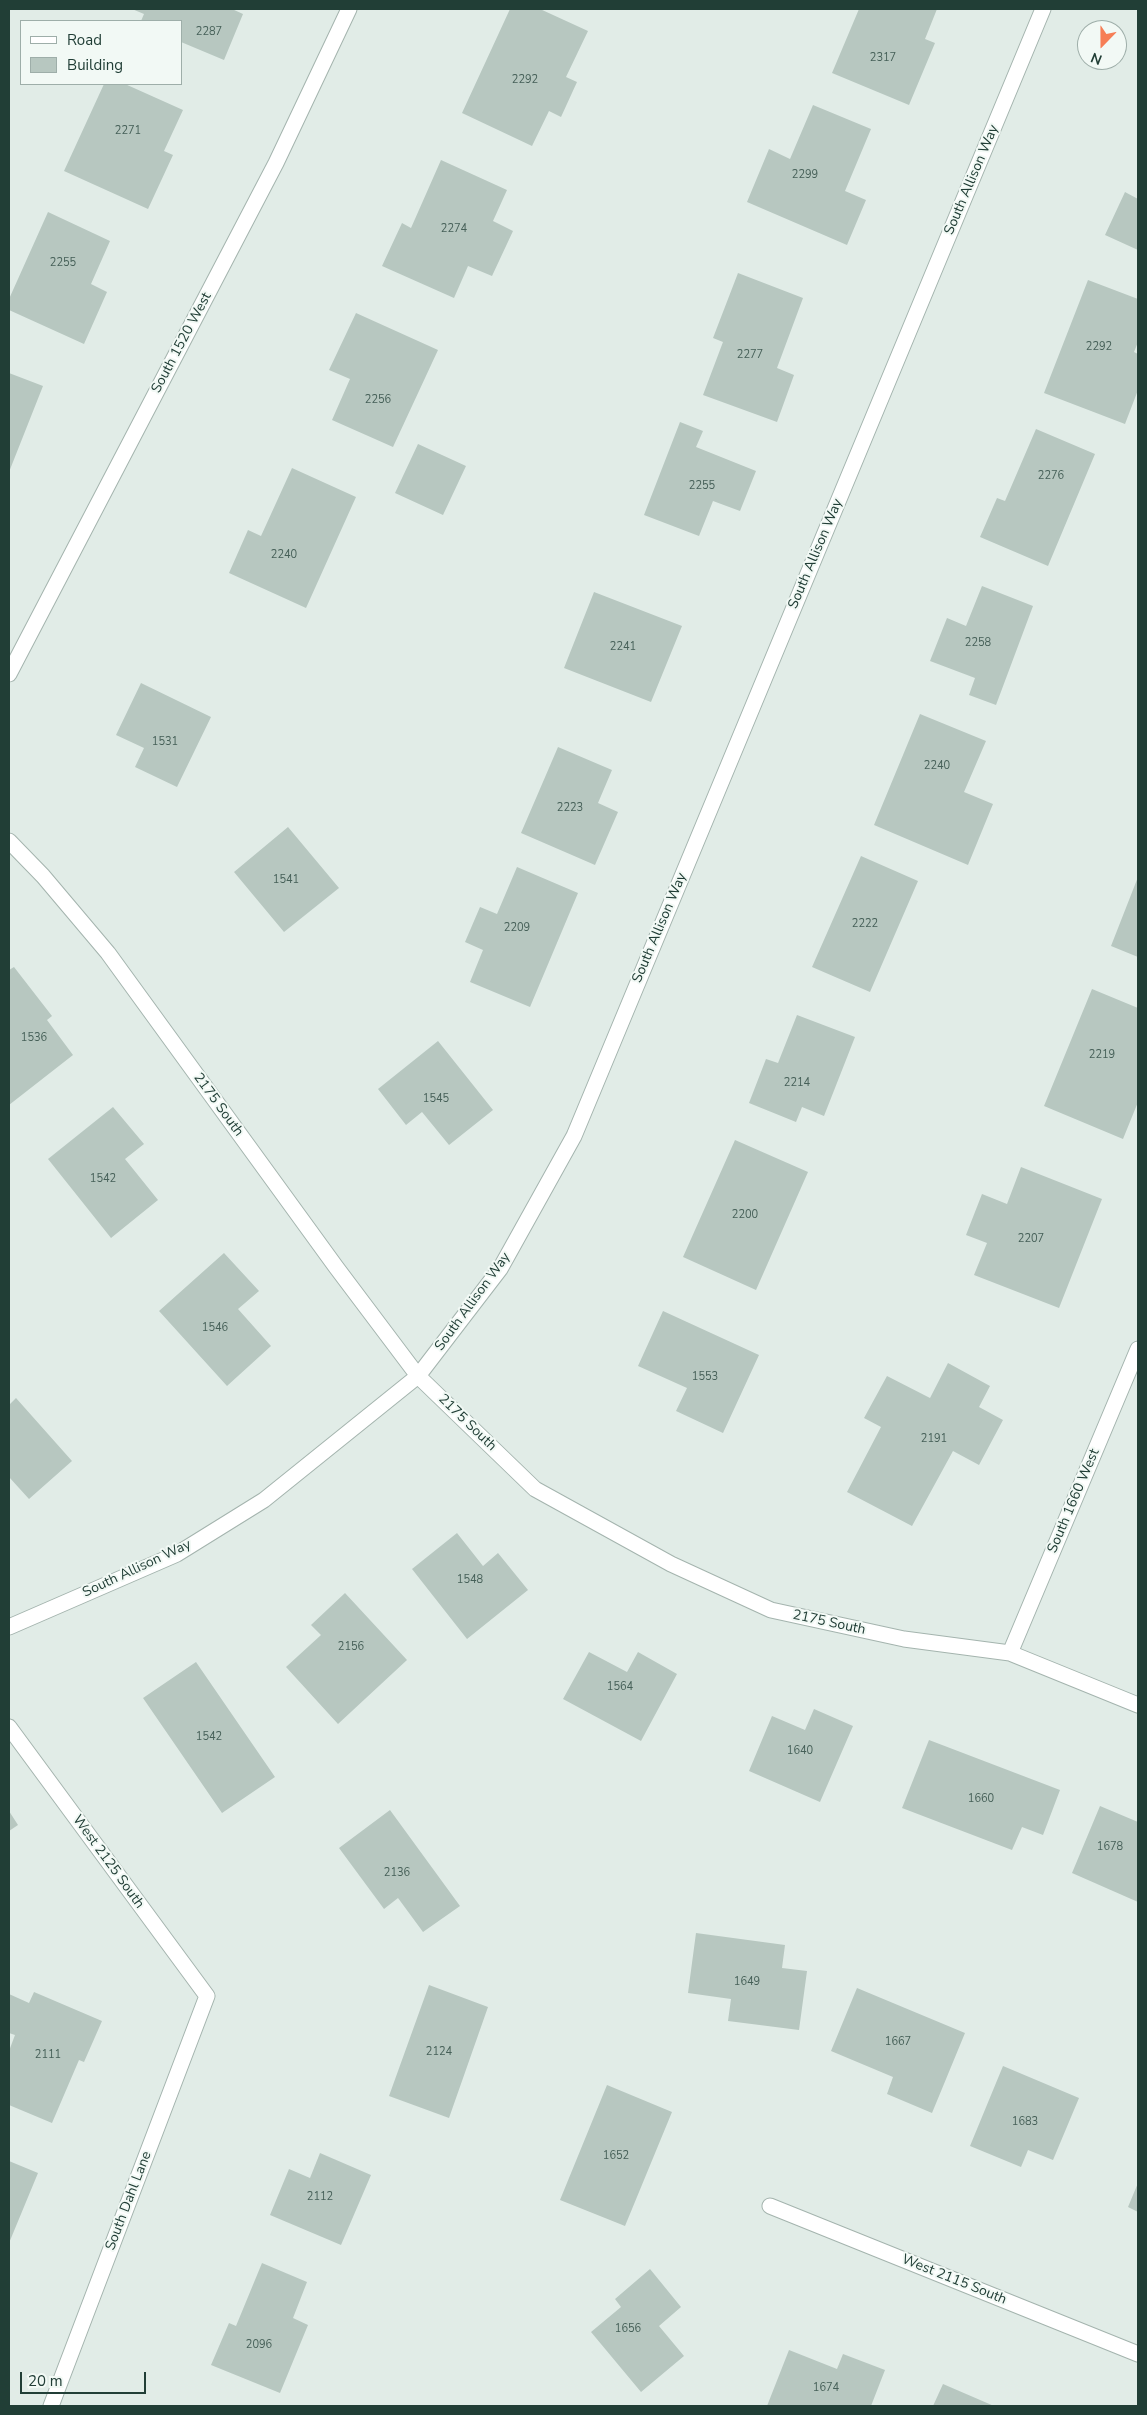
<!DOCTYPE html>
<html>
<head>
<meta charset="utf-8">
<style>
  body { margin:0 }
  #map { position:relative; width:1147px; height:2415px; overflow:hidden; background:#e1ece7; font-family:"Nunito Sans",sans-serif }
  canvas { display:block }
  .frame { position:absolute; inset:0; border:10px solid #213e36; pointer-events:none }
  .legend { position:absolute; left:20px; top:20px; width:162px; height:65px; box-sizing:border-box; background:#f2f9f5; border:1px solid #9eaea9; margin:0; padding:6px 9px; list-style:none; font-size:15px; color:#213e36 }
  .legend li { display:flex; align-items:center; gap:10px; height:25px }
  .legend b { width:25px; border:1px solid #9eaea9 }
  .north { position:absolute; left:1077px; top:20px; width:50px; height:50px; box-sizing:border-box; background:#f2f9f5; border:1px solid #9eaea9; border-radius:50%; rotate:202deg; font-size:14px; font-weight:700; line-height:20px; text-align:center; color:#213e36 }
  .north::after { content:''; display:block; margin:auto; width:18px; height:22px; background:#f67e56; clip-path:polygon(50% 0,100% 100%,50% 72%,0 100%) }
  .scale { position:absolute; left:20px; top:2372px; width:126px; height:22px; box-sizing:border-box; border:2px solid #213e36; border-top:0; padding-left:6px; font-size:15px; line-height:18px; white-space:nowrap; color:#213e36; -webkit-text-stroke:4px #f2f9f5; paint-order:stroke }
</style>
</head>
<body>
<div id="map">
<canvas width="1147" height="2415"></canvas>
<div class="frame"></div>
<ul class="legend">
<li><b style="height:6px;background:#fff"></b>Road</li>
<li><b style="height:14px;background:#b7c7c0"></b>Building</li>
</ul>
<div class="north">N</div>
<div class="scale">20 m</div>
</div>
<script>
const context = document.querySelector('canvas').getContext('2d');
context.lineJoin = 'round';
function fillPath(path, color) {
  context.fillStyle = color;
  context.fill(path, 'evenodd');
}
function toPath(rows) {
  const path = new Path2D();
  for (const r of rows) {
    path.moveTo(r[0], r[1]);
    for (let i = 2; i < r.length; i += 2) path.lineTo(r[i], r[i + 1]);
  }
  return path;
}
function stroke(path, color, width, dash) {
  context.strokeStyle = color;
  context.lineWidth = width;
  context.lineCap = dash ? 'butt' : 'round';
  context.setLineDash(dash || []);
  context.stroke(path);
}
function write(font, color, halo, rows, align = 'center') {
  context.font = font + ' "Nunito Sans",sans-serif';
  context.lineWidth = 4;
  context.setLineDash([]);
  context.textBaseline = 'middle';
  context.strokeStyle = halo;
  context.fillStyle = color;
  for (const [text, x, y, turn = 0] of rows) {
    context.save();
    context.translate(x, y);
    context.rotate((+turn || 0) * Math.PI / 180);
    context.textAlign = isNaN(turn) ? turn : align;
    if (halo) context.strokeText(text, 0, 0);
    context.fillText(text, 0, 0);
    context.restore();
  }
}
fillPath(toPath([
  [132,9,232,9,243,14,224,60,181,42,181,21,141,21,144,14],
  [510,9,540,9,588,31,566,77,577,82,561,117,549,111,532,146,462,113],
  [859,9,937,9,925,39,935,43,909,105,832,73],
  [104,84,125,84,183,110,164,151,173,155,148,209,64,171],
  [813,105,871,129,845,191,866,200,847,245,747,202,769,149,790,159],
  [441,160,507,190,493,221,513,231,492,276,468,266,454,298,382,266,402,223,411,228],
  [1125,192,1138,199,1138,250,1105,235],
  [48,212,110,241,91,284,107,292,84,344,9,310,9,299],
  [738,273,803,298,777,368,794,375,777,422,703,395,723,342,713,338],
  [1088,280,1138,299,1138,342,1134,352,1138,354,1138,390,1125,424,1044,393],
  [356,313,438,350,393,447,332,420,350,379,329,370],
  [9,373,43,386,9,472],
  [680,422,703,431,696,447,756,471,740,511,713,501,699,536,644,515],
  [1036,429,1095,454,1048,566,980,537,997,498,1005,501],
  [418,444,466,466,443,515,395,493],
  [292,468,356,497,306,608,229,573,248,530,261,536],
  [982,586,1033,606,996,705,969,695,975,678,930,661,947,618,966,626],
  [594,592,682,626,651,702,564,668],
  [141,683,211,717,177,787,135,767,144,748,116,735],
  [920,714,986,741,964,792,993,804,968,865,874,825],
  [558,747,612,770,598,803,618,812,595,865,521,833],
  [288,827,339,888,284,932,234,872],
  [861,856,918,881,870,992,812,967],
  [517,867,578,893,530,1007,470,982,483,950,465,942,480,907,497,914],
  [1138,877,1138,957,1111,946],
  [14,967,52,1016,47,1020,73,1055,9,1105,9,970],
  [1092,989,1138,1008,1138,1102,1123,1139,1044,1106],
  [797,1015,855,1037,824,1116,802,1107,796,1122,749,1103,766,1059,778,1063],
  [438,1041,493,1110,449,1145,422,1112,406,1125,378,1089],
  [113,1107,144,1144,125,1159,158,1200,111,1238,48,1159],
  [735,1140,808,1172,756,1290,683,1257],
  [1021,1167,1102,1199,1059,1308,974,1275,987,1243,966,1235,982,1194,1007,1204],
  [224,1253,259,1291,238,1309,271,1346,227,1386,159,1311],
  [663,1311,759,1355,723,1433,676,1411,687,1388,638,1366],
  [948,1363,990,1386,979,1407,1003,1420,979,1465,953,1451,912,1526,847,1492,881,1427,864,1418,887,1376,930,1398],
  [16,1398,72,1461,29,1499,9,1477,9,1405],
  [457,1533,483,1566,498,1553,528,1590,467,1639,412,1569],
  [345,1593,407,1660,338,1724,286,1667,321,1635,311,1625],
  [589,1652,627,1672,638,1652,677,1674,641,1741,563,1699],
  [196,1662,275,1777,222,1813,143,1698],
  [814,1709,853,1726,820,1802,749,1771,772,1716,805,1730],
  [929,1740,1060,1790,1043,1835,1022,1827,1012,1850,902,1808],
  [1100,1806,1138,1822,1138,1902,1072,1873],
  [390,1810,460,1906,423,1932,398,1898,384,1909,339,1848],
  [9,1811,18,1825,9,1831],
  [696,1933,785,1945,782,1968,807,1971,799,2030,728,2021,731,1999,688,1993],
  [429,1985,488,2007,449,2118,389,2096],
  [857,1988,965,2033,932,2113,887,2094,893,2077,831,2051],
  [34,1992,102,2021,84,2062,79,2060,52,2123,9,2105,9,2051,15,2035,9,2033,9,1994,29,2003],
  [1003,2066,1079,2098,1053,2160,1028,2150,1021,2167,970,2146],
  [607,2085,672,2112,625,2226,560,2200],
  [320,2153,371,2175,341,2245,270,2215,289,2169,310,2178],
  [9,2161,38,2173,9,2243],
  [1138,2183,1138,2212,1128,2207],
  [262,2263,307,2282,293,2318,308,2325,280,2393,211,2365,229,2323,236,2326],
  [650,2269,681,2307,659,2326,684,2356,641,2392,591,2332,621,2307,615,2299],
  [789,2350,837,2369,843,2354,885,2370,871,2406,767,2406],
  [943,2384,994,2406,933,2406]
]), '#b7c7c0');
const street = toPath([
  [9,674,276,163,349,9],
  [9,841,43,876,108,953,336,1267,418,1376,535,1489,671,1564,771,1610,904,1639,1010,1653,1138,1705],
  [9,1627,177,1554,264,1500,418,1376,500,1269,574,1136,1043,9],
  [1010,1653,1138,1349],
  [9,1727,207,1996,51,2406],
  [770,2206,1138,2354]
]);
stroke(street, '#a4b4ae', 17);
stroke(street, '#fff', 15);
write('11px', '#466058', null, [
  ["2287",209,32],
  ["2317",883,58],
  ["2292",525,80],
  ["2271",128,131],
  ["2299",805,175],
  ["2274",454,229],
  ["2255",63,263],
  ["2292",1099,347],
  ["2277",750,355],
  ["2256",378,400],
  ["2276",1051,476],
  ["2255",702,486],
  ["2240",284,555],
  ["2258",978,643],
  ["2241",623,647],
  ["1531",165,742],
  ["2240",937,766],
  ["2223",570,808],
  ["1541",286,880],
  ["2222",865,924],
  ["2209",517,928],
  ["1536",34,1038],
  ["2219",1102,1055],
  ["2214",797,1083],
  ["1545",436,1099],
  ["1542",103,1179],
  ["2200",745,1215],
  ["2207",1031,1239],
  ["1546",215,1328],
  ["1553",705,1377],
  ["2191",934,1439],
  ["1548",470,1580],
  ["2156",351,1647],
  ["1564",620,1687],
  ["1542",209,1737],
  ["1640",800,1751],
  ["1660",981,1799],
  ["1678",1110,1847],
  ["2136",397,1873],
  ["1649",747,1982],
  ["1667",898,2042],
  ["2124",439,2052],
  ["2111",48,2055],
  ["1683",1025,2122],
  ["1652",616,2156],
  ["2112",320,2197],
  ["1656",628,2329],
  ["2096",259,2345],
  ["1674",826,2388]
]);
write('14px', '#213e36', '#f2f9f5', [
  ["South Allison Way",972,180,-67],
  ["South 1520 West",182,343,-62],
  ["South Allison Way",816,554,-67],
  ["South Allison Way",660,928,-67],
  ["2175 South",218,1105,54],
  ["South Allison Way",473,1302,-54],
  ["2175 South",467,1423,44],
  ["South 1660 West",1074,1501,-67],
  ["South Allison Way",137,1569,-25],
  ["2175 South",829,1623,12],
  ["West 2125 South",108,1862,54],
  ["South Dahl Lane",129,2201,-69],
  ["West 2115 South",954,2280,22]
]);
</script>
</body>
</html>
